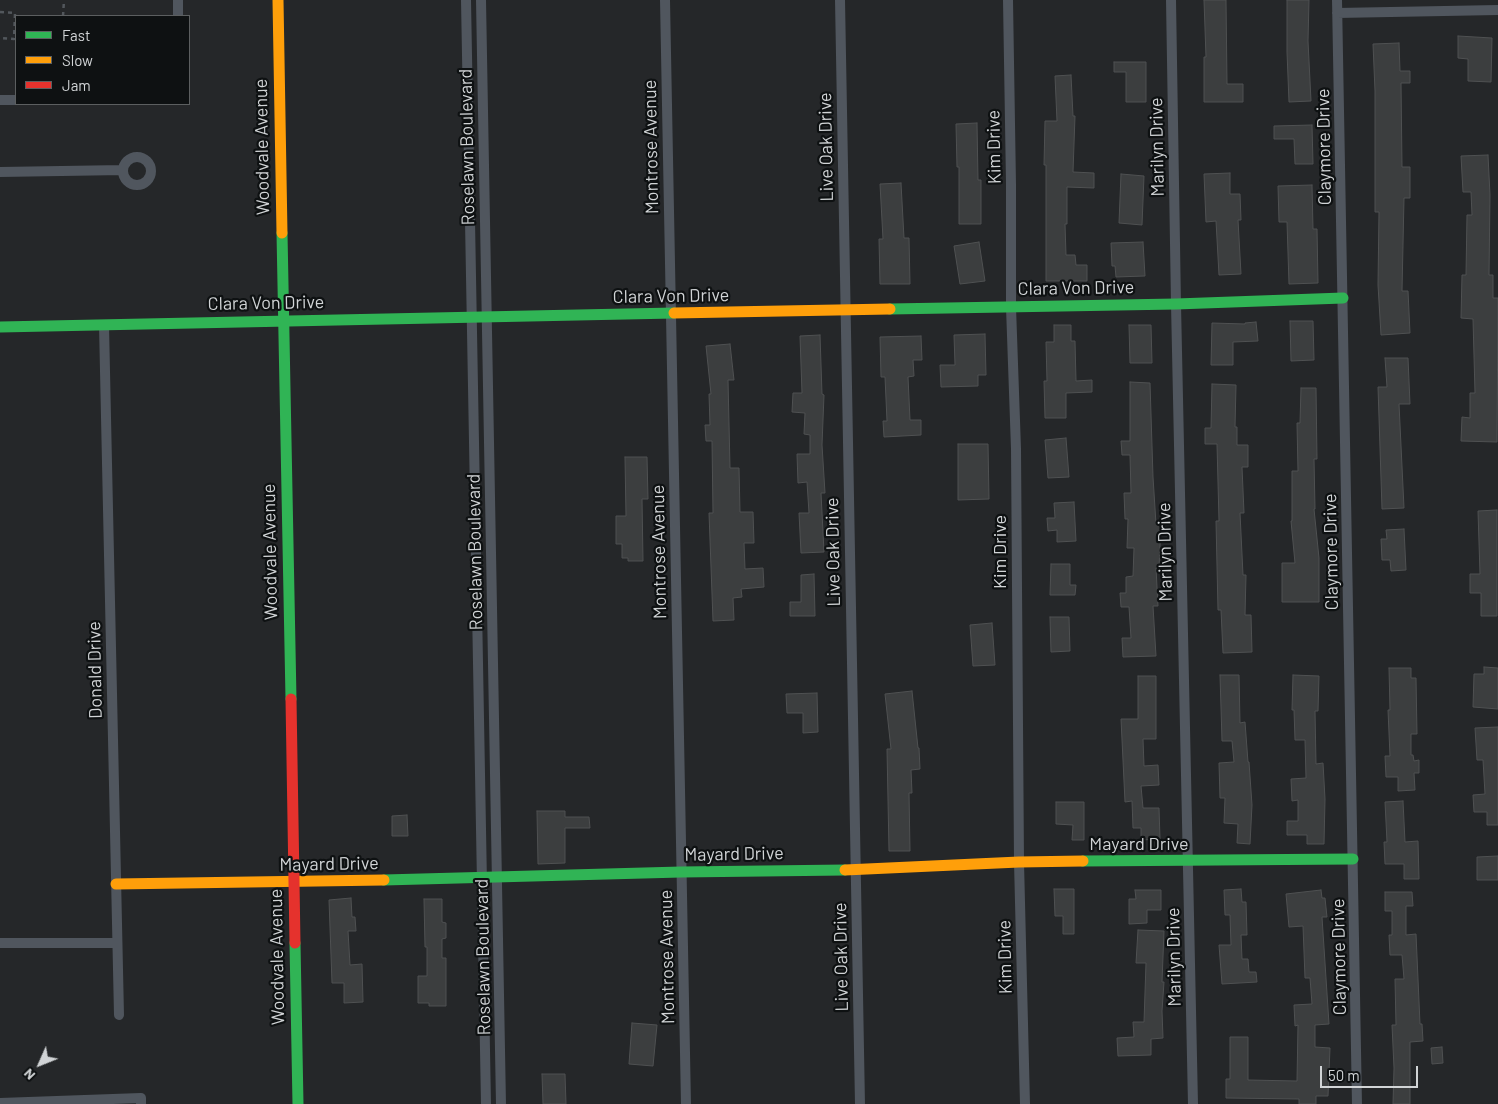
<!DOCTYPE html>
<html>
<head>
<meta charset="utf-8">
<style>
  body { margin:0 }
  #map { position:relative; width:1498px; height:1104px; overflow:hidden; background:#252729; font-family:Barlow,sans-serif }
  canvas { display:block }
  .legend { position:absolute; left:15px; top:15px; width:175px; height:90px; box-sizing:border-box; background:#0e1112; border:1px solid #5c5f60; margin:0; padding:6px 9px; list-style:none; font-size:15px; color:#d1d4d6 }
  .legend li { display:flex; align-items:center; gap:10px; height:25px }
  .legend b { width:25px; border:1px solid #5c5f60 }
  .north { position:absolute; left:15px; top:1039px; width:50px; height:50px; -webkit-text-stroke:4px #0e1112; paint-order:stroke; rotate:226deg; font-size:14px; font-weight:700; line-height:20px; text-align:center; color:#d1d4d6 }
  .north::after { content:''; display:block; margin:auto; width:18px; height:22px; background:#d1d4d6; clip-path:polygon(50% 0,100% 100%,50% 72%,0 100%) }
  .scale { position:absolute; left:1320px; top:1066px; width:98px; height:22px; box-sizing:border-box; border:2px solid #d1d4d6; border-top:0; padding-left:6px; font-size:15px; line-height:18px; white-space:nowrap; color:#d1d4d6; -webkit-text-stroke:4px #0e1112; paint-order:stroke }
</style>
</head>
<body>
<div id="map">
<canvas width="1498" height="1104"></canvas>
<ul class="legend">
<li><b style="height:6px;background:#30b455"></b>Fast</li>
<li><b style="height:6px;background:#ff9f0a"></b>Slow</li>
<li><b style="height:6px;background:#e5322d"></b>Jam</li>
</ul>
<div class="north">N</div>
<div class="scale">50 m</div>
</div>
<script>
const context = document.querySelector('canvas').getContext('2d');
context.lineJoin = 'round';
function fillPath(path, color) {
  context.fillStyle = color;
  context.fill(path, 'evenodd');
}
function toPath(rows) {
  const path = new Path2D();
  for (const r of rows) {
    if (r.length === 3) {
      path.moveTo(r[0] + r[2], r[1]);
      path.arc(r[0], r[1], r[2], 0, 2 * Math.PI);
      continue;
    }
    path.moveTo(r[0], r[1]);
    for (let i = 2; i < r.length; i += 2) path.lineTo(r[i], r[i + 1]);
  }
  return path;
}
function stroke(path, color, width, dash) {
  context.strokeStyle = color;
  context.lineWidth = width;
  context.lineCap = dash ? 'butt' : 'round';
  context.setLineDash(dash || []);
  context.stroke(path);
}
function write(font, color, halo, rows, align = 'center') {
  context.font = font + ' Barlow,sans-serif';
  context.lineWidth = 4.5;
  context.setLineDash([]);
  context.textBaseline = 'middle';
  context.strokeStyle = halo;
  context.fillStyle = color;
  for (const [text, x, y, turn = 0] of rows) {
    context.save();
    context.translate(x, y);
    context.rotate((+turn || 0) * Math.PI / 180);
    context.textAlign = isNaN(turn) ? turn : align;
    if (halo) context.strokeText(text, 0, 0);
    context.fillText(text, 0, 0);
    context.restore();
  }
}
const building = toPath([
  [1204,0,1226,0,1227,84,1243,84,1243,102,1204,102,1204,57,1206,57,1204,0],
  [1287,0,1309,0,1308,41,1311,101,1289,102,1287,52,1287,0],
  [1458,36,1492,38,1491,82,1468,81,1468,59,1458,58,1458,36],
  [1399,43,1400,71,1410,71,1410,83,1401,83,1402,167,1410,167,1410,198,1404,198,1402,291,1408,291,1410,333,1381,335,1378,285,1379,212,1375,212,1375,91,1373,44,1399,43],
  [1114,62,1146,62,1146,102,1126,102,1126,72,1114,72,1114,62],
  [1071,75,1073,116,1075,116,1073,172,1094,173,1094,188,1067,187,1067,224,1065,224,1066,255,1075,255,1076,265,1087,265,1087,281,1046,281,1046,165,1044,165,1045,121,1057,121,1055,76,1071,75],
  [977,123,978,180,981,180,981,224,959,224,959,167,957,167,956,124,977,123],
  [1312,125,1313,164,1295,164,1294,139,1274,139,1274,126,1312,125],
  [1488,155,1490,195,1489,275,1493,275,1493,298,1498,298,1497,442,1461,441,1462,417,1470,418,1470,393,1475,393,1473,319,1461,318,1462,275,1466,275,1467,215,1472,215,1471,192,1463,192,1461,156,1488,155],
  [1230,173,1230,194,1240,194,1241,220,1238,220,1241,274,1219,275,1216,221,1206,222,1204,174,1230,173],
  [1121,174,1144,176,1142,225,1119,223,1121,174],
  [901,183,904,238,909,238,910,284,880,284,879,239,883,239,880,184,901,183],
  [1312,185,1313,229,1317,229,1318,283,1289,284,1287,222,1279,222,1278,186,1312,185],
  [979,242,985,281,960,284,954,246,979,242],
  [1143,242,1145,276,1116,277,1115,266,1112,266,1111,243,1143,242],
  [1290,321,1313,321,1314,360,1291,361,1290,321],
  [1256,322,1258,341,1233,342,1233,365,1211,365,1212,323,1245,324,1245,323,1256,322],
  [1054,325,1071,325,1071,341,1075,341,1076,381,1092,380,1092,392,1066,393,1066,418,1045,418,1044,381,1047,381,1046,342,1054,342,1054,325],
  [1129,325,1151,325,1152,363,1130,363,1129,325],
  [985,334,986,375,978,375,978,386,941,387,940,365,955,365,954,335,985,334],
  [820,335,822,394,824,395,822,445,825,493,821,493,824,552,801,553,799,513,809,513,807,482,798,483,797,454,810,454,810,435,804,434,805,413,792,412,793,393,802,393,800,336,820,335],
  [921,336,922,360,913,360,914,376,908,377,910,420,921,420,921,435,884,437,883,421,887,421,885,377,881,377,880,337,921,336],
  [730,344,734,380,728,380,730,468,739,468,740,512,753,512,754,543,744,543,745,569,763,568,764,587,741,589,742,597,733,598,734,620,713,621,709,513,713,513,712,441,706,441,705,425,710,425,709,394,711,394,706,346,730,344],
  [1385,358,1408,358,1410,404,1399,404,1404,508,1382,509,1378,387,1387,387,1385,358],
  [1130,382,1150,383,1153,477,1156,524,1161,524,1159,568,1156,568,1158,606,1153,606,1156,656,1123,657,1122,638,1131,638,1129,607,1121,607,1120,593,1126,593,1126,577,1133,576,1134,548,1127,548,1128,519,1125,519,1124,493,1131,493,1130,455,1122,455,1121,441,1130,441,1130,382],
  [1212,384,1236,385,1235,427,1237,427,1237,445,1248,445,1248,467,1242,467,1244,513,1240,513,1243,575,1246,575,1245,615,1251,615,1252,652,1223,653,1221,610,1218,610,1216,521,1219,521,1217,444,1205,444,1205,428,1211,428,1212,384],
  [1301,388,1316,388,1317,459,1314,459,1315,509,1314,509,1319,558,1319,602,1282,602,1282,563,1295,563,1291,521,1292,521,1292,471,1298,471,1297,423,1300,423,1301,388],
  [1066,438,1069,477,1048,478,1045,440,1066,438],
  [958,444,988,444,989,499,958,500,958,444],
  [625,457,647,457,648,499,642,499,643,561,628,561,628,558,622,558,622,544,616,544,616,516,626,516,625,457],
  [1074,502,1076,541,1057,542,1057,530,1048,531,1047,518,1055,518,1054,503,1074,502],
  [1497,510,1497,616,1481,616,1481,593,1470,593,1470,574,1480,574,1478,511,1497,510],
  [1404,529,1406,570,1391,571,1390,560,1382,560,1381,539,1387,539,1386,530,1404,529],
  [1051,564,1070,564,1070,585,1076,585,1075,595,1050,595,1051,564],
  [814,574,815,616,790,616,790,602,801,602,801,575,814,574],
  [1050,617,1069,617,1070,651,1051,652,1050,617],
  [992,623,995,665,973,666,970,625,992,623],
  [1484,667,1498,668,1498,709,1473,707,1474,674,1484,674,1484,667],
  [1389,668,1411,668,1411,678,1416,678,1417,734,1411,734,1411,755,1413,755,1414,761,1419,760,1419,773,1414,773,1415,790,1398,791,1398,777,1386,777,1385,756,1390,756,1388,710,1390,710,1389,668],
  [1220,675,1239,675,1240,723,1245,722,1248,762,1249,762,1252,805,1250,844,1237,843,1238,824,1224,823,1225,798,1220,798,1219,763,1234,762,1232,741,1222,741,1220,675],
  [1293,675,1319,676,1318,711,1315,711,1316,764,1323,763,1325,799,1324,844,1307,844,1307,835,1287,835,1287,821,1298,821,1298,800,1292,801,1291,779,1306,778,1305,740,1295,740,1294,710,1292,710,1293,675],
  [1138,676,1156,676,1156,739,1143,739,1144,766,1158,765,1159,785,1141,786,1143,808,1159,808,1160,839,1141,840,1141,828,1133,828,1132,801,1125,802,1121,719,1138,719,1138,676],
  [912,691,918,748,919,748,920,769,911,770,912,793,909,793,910,851,889,851,887,749,891,749,885,694,912,691],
  [817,693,818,732,803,733,803,713,787,713,786,694,817,693],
  [1498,727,1498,825,1487,825,1487,812,1474,812,1473,795,1485,794,1483,760,1477,760,1475,728,1498,727],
  [1403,801,1405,842,1418,841,1419,879,1404,879,1404,864,1385,864,1384,842,1387,842,1385,802,1403,801],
  [1056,802,1084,802,1084,840,1072,840,1073,825,1056,824,1056,802],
  [537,811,565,811,565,817,589,817,590,828,565,828,565,863,538,864,537,811],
  [407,815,408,836,392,836,392,816,407,815],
  [1498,856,1498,880,1477,880,1477,857,1498,856],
  [1054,889,1074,889,1074,934,1063,934,1063,916,1055,916,1054,889],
  [1241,889,1242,902,1246,902,1247,935,1241,935,1242,959,1248,959,1249,972,1256,972,1257,982,1222,984,1219,945,1231,945,1230,915,1225,915,1224,890,1241,889],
  [1135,890,1161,890,1161,910,1147,910,1147,923,1129,924,1129,899,1136,899,1135,890],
  [1321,890,1322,898,1325,898,1327,917,1322,917,1329,1024,1315,1025,1315,1047,1330,1048,1328,1096,1316,1096,1316,1104,1299,1104,1299,1099,1226,1098,1226,1079,1230,1079,1230,1037,1248,1037,1248,1080,1297,1081,1298,1025,1295,1026,1294,1005,1312,1004,1310,978,1305,978,1303,926,1289,927,1286,894,1321,890],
  [1385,892,1412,892,1413,906,1406,906,1406,935,1416,934,1420,1024,1422,1024,1423,1041,1410,1042,1410,1104,1393,1104,1394,1068,1392,1025,1396,1025,1395,979,1404,979,1402,955,1390,955,1389,935,1392,935,1392,911,1385,911,1385,892],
  [351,898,352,917,355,917,356,931,348,931,350,965,362,964,363,1002,344,1003,344,983,332,983,329,900,351,898],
  [424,899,442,899,442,922,446,923,446,938,442,939,442,958,446,958,446,1006,429,1006,429,1003,418,1003,418,976,427,976,427,947,425,947,424,899],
  [1138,930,1164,931,1162,982,1164,982,1162,1011,1163,1038,1151,1039,1151,1055,1118,1056,1117,1038,1134,1037,1133,1022,1144,1022,1146,963,1136,963,1138,930],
  [632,1023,657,1025,653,1066,629,1064,632,1023],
  [1442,1047,1443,1063,1432,1064,1431,1048,1442,1047],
  [542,1074,565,1074,566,1104,543,1104,542,1074]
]);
fillPath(building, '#3c3e3f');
stroke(building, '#4f5152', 1);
stroke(toPath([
  [0,12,15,13,14,39,0,38],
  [63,16,64,0]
]), '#52575c', 2.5, [4, 4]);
stroke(toPath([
  [466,0,486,1104],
  [481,0,501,1104],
  [665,0,686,1104],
  [840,0,860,1104],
  [1008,0,1011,184,1011,307,1016,449,1019,862,1025,1104],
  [1171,0,1176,304,1193,1104],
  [1337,0,1357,1104],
  [1337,13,1498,10],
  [178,16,178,0],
  [0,100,16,100],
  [137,171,14],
  [0,172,123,170],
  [104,325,119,1015],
  [0,943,117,943],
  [0,1103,141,1098,141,1104]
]), '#50565e', 10);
stroke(toPath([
  [282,233,291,699],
  [890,309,1176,304,1343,298],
  [0,327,674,313],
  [1083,861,1353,859],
  [384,880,681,872,845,870],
  [295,943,298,1104]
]), '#30b455', 11);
stroke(toPath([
  [278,0,282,233],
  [674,313,890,309],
  [845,870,1019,862,1083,861],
  [116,884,384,880]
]), '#ff9f0a', 11);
stroke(toPath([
  [291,699,295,943]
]), '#e5322d', 11);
write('18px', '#d1d4d6', '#0e1112', [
  ["Woodvale Avenue",262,147,-91],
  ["Roselawn Boulevard",467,147,-91],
  ["Montrose Avenue",651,147,-91],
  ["Live Oak Drive",826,147,-91],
  ["Kim Drive",994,147,-91],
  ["Marilyn Drive",1157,147,-91],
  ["Claymore Drive",1324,147,-91],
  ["Clara Von Drive",1076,288,-1],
  ["Clara Von Drive",671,296,-1],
  ["Clara Von Drive",266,303,-1],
  ["Woodvale Avenue",270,552,-91],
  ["Roselawn Boulevard",475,552,-91],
  ["Montrose Avenue",659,552,-91],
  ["Live Oak Drive",833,552,-91],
  ["Kim Drive",1000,552,-90],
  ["Marilyn Drive",1165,552,-91],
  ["Claymore Drive",1331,552,-91],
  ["Donald Drive",95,670,-91],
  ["Mayard Drive",1139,844],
  ["Mayard Drive",734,854,-1],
  ["Mayard Drive",329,864,-1],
  ["Woodvale Avenue",277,957,-91],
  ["Roselawn Boulevard",483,957,-91],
  ["Montrose Avenue",667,957,-91],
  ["Live Oak Drive",841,957,-91],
  ["Kim Drive",1005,957,-91],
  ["Marilyn Drive",1174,957,-91],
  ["Claymore Drive",1339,957,-91]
]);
</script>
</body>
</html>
